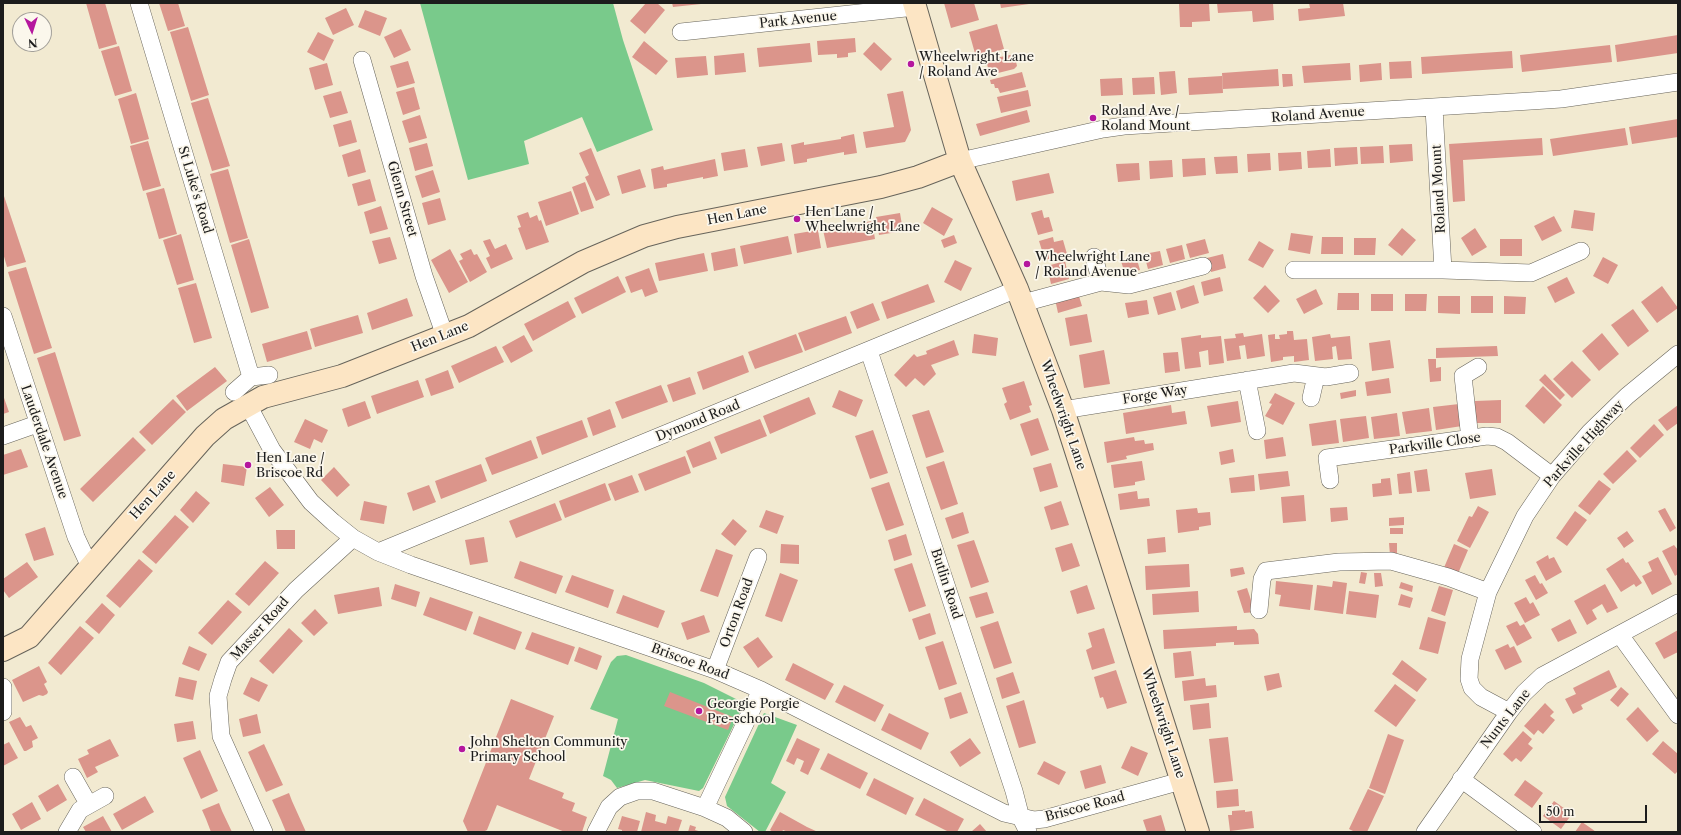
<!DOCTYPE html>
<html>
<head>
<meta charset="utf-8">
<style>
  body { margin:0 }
  #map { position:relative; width:1681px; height:835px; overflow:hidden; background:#f2ead1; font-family:"Libre Caslon Text",serif }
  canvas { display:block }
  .frame { position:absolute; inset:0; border:4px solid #1c1c1c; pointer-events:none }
  .north { position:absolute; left:12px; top:12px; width:40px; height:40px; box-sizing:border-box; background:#fbf7ec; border:1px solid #a29f99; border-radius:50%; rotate:176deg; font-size:11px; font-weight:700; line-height:16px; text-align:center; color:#1c1c1c }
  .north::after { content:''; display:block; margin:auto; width:14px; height:18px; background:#b5179e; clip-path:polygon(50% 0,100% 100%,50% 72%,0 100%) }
  .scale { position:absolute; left:1539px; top:805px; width:108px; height:18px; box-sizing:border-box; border:2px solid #1c1c1c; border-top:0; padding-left:5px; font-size:12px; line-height:14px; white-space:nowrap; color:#1c1c1c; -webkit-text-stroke:3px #fbf7ec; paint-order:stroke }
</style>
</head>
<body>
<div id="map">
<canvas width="1681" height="835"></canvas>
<div class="frame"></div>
<div class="north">N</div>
<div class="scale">50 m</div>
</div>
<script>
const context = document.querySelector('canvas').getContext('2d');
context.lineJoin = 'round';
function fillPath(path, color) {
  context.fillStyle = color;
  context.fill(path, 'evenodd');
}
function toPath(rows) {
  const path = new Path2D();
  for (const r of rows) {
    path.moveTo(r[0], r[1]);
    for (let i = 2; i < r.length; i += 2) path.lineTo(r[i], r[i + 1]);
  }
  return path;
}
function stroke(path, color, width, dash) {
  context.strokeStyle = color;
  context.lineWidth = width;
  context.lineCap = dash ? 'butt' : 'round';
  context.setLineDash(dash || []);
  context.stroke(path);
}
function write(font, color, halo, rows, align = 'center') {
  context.font = font + ' "Libre Caslon Text",serif';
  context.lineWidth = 3.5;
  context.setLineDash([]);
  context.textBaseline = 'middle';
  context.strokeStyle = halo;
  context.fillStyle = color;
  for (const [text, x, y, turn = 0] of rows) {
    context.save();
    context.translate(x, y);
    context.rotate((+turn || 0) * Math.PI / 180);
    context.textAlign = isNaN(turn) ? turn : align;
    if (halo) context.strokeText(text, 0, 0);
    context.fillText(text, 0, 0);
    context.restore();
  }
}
fillPath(toPath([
  [420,3,613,3,623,40,653,130,597,152,582,117,524,141,529,164,468,180],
  [626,655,704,683,742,702,742,708,703,788,699,791,645,780,617,788,611,780,603,776,618,719,590,709,611,662,617,656],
  [764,713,797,725,771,783,786,792,765,832,760,832,727,806,725,797]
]), '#79ca8b');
fillPath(toPath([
  [86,3,105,3,117,44,99,49],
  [159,3,178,3,185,26,168,31],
  [646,3,657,3,665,10,645,34,630,21],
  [672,3,701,3,701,4,673,7],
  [944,3,974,3,979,20,951,28],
  [1000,3,1029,3,1029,4,1001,8],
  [1179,3,1209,3,1210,21,1192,22,1192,27,1180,27],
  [1217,3,1273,3,1274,20,1253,22,1252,11,1218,13],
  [1309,3,1343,3,1345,16,1299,21,1298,9,1310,8],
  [346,8,354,25,333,35,325,18],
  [365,10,387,18,380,36,358,27],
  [997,24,1004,49,976,57,969,32],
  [188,27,209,95,191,101,170,32],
  [401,29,411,50,394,58,384,37],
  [318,32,334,40,324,61,307,52],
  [1678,35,1678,53,1617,62,1615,45],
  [855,38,856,52,848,53,848,57,837,58,837,54,818,55,817,41],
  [644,41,668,61,656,75,632,57],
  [874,42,892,59,881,71,863,54],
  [810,43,812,62,759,67,757,48],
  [1610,45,1612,62,1522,72,1520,55],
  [119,46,132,91,115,96,101,51],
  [1512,51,1513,68,1422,74,1421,57],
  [744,53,746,72,715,75,714,56],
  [1010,55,1015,57,1017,66,1014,69,990,75,986,60],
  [706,56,708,75,677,78,675,58],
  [408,61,415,83,397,88,390,66],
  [1411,61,1412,78,1390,79,1389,62],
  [327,63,333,85,315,90,309,68],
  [1350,63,1351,80,1304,83,1302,66],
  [1381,63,1382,80,1360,82,1359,65],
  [1278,69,1279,86,1223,89,1222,73],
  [1175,71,1177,93,1161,95,1159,72],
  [1022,72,1026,87,1000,93,998,88,995,88,994,84,991,84,990,80],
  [1282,74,1292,74,1293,86,1283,87],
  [1222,76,1223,93,1189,95,1188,78],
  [1154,77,1155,94,1133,95,1132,78],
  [1122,78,1123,95,1101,96,1100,79],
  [414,87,420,109,403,115,396,92],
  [1028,90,1031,106,1001,113,997,97],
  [341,91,348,113,330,118,323,96],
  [903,91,911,130,905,142,866,148,863,132,894,127,887,94],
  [136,93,149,139,131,144,118,99],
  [208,98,230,166,212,171,191,103],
  [1027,110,1030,122,980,136,976,124],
  [420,115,427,138,409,143,402,121],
  [1678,119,1678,137,1632,144,1629,127],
  [351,120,357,142,339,147,333,125],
  [1625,128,1628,145,1553,156,1550,139],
  [854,134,857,153,844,155,844,152,807,159,807,162,794,164,791,145,804,142,804,145,841,139,841,137],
  [1542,138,1543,155,1463,160,1465,201,1453,202,1449,144],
  [148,141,161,186,143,191,130,146],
  [427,143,433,166,415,171,409,148],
  [782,143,785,161,761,166,757,147],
  [1412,144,1413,161,1390,163,1389,145],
  [1383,146,1384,163,1361,164,1360,147],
  [1357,147,1358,164,1335,166,1334,148],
  [591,148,610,195,596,201,585,177,589,175,579,153],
  [360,149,366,172,348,177,342,155],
  [745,149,748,167,724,171,721,153],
  [1330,149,1331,167,1308,168,1307,151],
  [1301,152,1302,169,1279,171,1278,153],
  [1270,153,1271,170,1248,172,1247,154],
  [1237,156,1238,173,1216,174,1214,157],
  [1205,158,1206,175,1183,177,1182,159],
  [715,159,718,176,703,179,703,177,667,184,667,187,654,189,651,169,663,166,664,170],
  [1172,160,1173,177,1150,179,1149,161],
  [1139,163,1140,180,1118,182,1116,164],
  [228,169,248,238,230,243,210,174],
  [640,169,646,187,622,194,617,176],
  [433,170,440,192,422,198,415,176],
  [1049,173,1054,193,1016,201,1012,181],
  [370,179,376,201,358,206,352,184],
  [585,182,594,208,581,212,572,187],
  [164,188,177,234,159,239,146,193],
  [571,191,579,214,546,226,538,202],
  [3,193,26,262,7,267,3,253],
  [440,198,446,220,428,225,422,203],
  [381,206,388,229,370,234,364,212],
  [932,207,953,219,944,236,923,223],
  [1042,210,1044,218,1049,217,1053,231,1038,235,1031,213],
  [1574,210,1595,213,1593,231,1571,228],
  [528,212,530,218,537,215,539,221,541,220,549,242,526,250,518,228,521,227,517,216],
  [900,213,903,231,879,235,876,217],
  [1554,216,1562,231,1542,241,1534,226],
  [872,221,875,239,827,248,823,230],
  [1402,228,1416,240,1402,256,1388,245],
  [1475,228,1487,247,1472,256,1461,238],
  [818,230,821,248,797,253,794,234],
  [1291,233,1313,236,1310,254,1288,250],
  [181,234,194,280,177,285,163,240],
  [954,235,957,243,944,248,941,240],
  [788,236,792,254,744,264,740,246],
  [390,237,397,259,379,264,372,241],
  [1053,237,1054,242,1063,240,1067,254,1045,260,1039,241],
  [1322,237,1343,237,1343,254,1321,254],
  [1354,238,1376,238,1375,255,1354,255],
  [249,239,269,308,251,313,231,245],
  [490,239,495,249,506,244,513,259,491,269,486,258,490,256,483,241],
  [1205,239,1209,253,1190,258,1186,244],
  [1500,239,1522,239,1522,256,1500,256],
  [1259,241,1274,250,1263,268,1248,260],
  [1182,245,1185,259,1170,263,1166,249],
  [735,248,738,266,714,271,711,253],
  [450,249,468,282,449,293,431,260],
  [471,249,474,255,477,254,487,272,470,282,459,261,463,259,460,254],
  [1160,251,1163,265,1148,269,1144,254],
  [704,253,708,271,659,281,655,263],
  [1223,254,1226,268,1211,272,1207,258],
  [1136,256,1140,270,1125,274,1121,261],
  [1603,257,1618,265,1608,284,1593,276],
  [955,260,972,268,961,291,944,282],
  [1065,261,1069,279,1051,284,1047,266],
  [26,267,52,348,34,354,8,272],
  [649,268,658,292,645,297,642,289,631,293,625,277],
  [618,276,626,292,582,314,574,298],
  [1220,277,1223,291,1204,296,1201,282],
  [1567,277,1575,293,1555,303,1547,287],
  [196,283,212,338,194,343,178,288],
  [928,284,935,302,887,319,881,302],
  [1194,285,1199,303,1181,309,1176,291],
  [1265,285,1280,301,1268,313,1253,298],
  [1662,286,1678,308,1657,323,1641,302],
  [1316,289,1323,304,1304,314,1296,299],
  [1171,292,1176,310,1158,315,1153,297],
  [1078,293,1082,306,1058,313,1055,299],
  [1338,293,1359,293,1359,310,1337,310],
  [1371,294,1393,294,1393,311,1371,311],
  [1405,294,1427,294,1426,311,1405,311],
  [1438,296,1460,296,1460,314,1438,313],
  [1471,296,1493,296,1493,313,1471,313],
  [1504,296,1526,297,1525,314,1504,314],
  [407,298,413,316,372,330,367,313],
  [1147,300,1149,314,1128,318,1125,303],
  [568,301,576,317,533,341,524,324],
  [873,303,880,320,857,329,850,312],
  [1633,309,1649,331,1628,347,1611,325],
  [1087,314,1092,342,1070,346,1065,318],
  [358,315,363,333,315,347,310,329],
  [846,316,852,333,805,351,798,333],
  [307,331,312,349,267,362,262,344],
  [1287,331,1293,331,1294,340,1307,339,1309,360,1294,362,1294,356,1283,357,1283,360,1271,362,1268,335,1275,334,1275,339,1280,339,1279,335,1287,334],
  [1243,333,1244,337,1262,334,1265,356,1247,359,1245,345,1239,346,1241,359,1227,361,1224,339,1236,338,1235,334],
  [1602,333,1619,354,1599,371,1582,351],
  [796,334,803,352,755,369,748,352],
  [974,334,998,338,996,356,972,353],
  [1330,334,1331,338,1350,336,1352,359,1338,360,1336,346,1332,347,1333,359,1315,361,1312,337],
  [524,335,533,351,511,363,502,347],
  [1201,335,1201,338,1221,336,1224,363,1209,365,1208,350,1199,352,1201,367,1185,369,1181,338],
  [954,340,959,355,931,365,936,374,924,386,915,378,906,387,894,375,914,354,917,357,927,354,926,351],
  [1390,340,1394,368,1372,371,1369,343],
  [496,346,504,362,459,383,451,366],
  [1497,346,1498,356,1436,358,1436,348],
  [1104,350,1110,384,1084,388,1079,355],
  [55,352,81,436,64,441,37,358],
  [1178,352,1180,371,1165,373,1163,353],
  [743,355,749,372,703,390,697,372],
  [1428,359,1436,359,1436,368,1441,367,1441,381,1430,382],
  [1572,361,1591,380,1572,398,1553,379],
  [215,367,227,381,187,411,176,396],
  [448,370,454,388,431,396,425,379],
  [1545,374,1565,395,1560,400,1539,380],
  [690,377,696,394,673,402,667,385],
  [1389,378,1391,393,1367,396,1365,382],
  [418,380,424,397,377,414,371,396],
  [1024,381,1032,405,1029,406,1031,412,1010,420,1004,404,1007,402,1002,388],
  [661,385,668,402,622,419,615,402],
  [1543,386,1562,405,1544,424,1525,406],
  [839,390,863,400,856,417,832,407],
  [1356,390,1356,396,1341,399,1340,393],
  [1275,393,1295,403,1283,425,1265,416,1272,404,1269,403],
  [3,395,9,412,3,414],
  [809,397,816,414,770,434,763,416],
  [173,399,186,412,152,445,139,432],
  [1501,400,1501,423,1475,423,1475,401],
  [365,401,371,418,348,427,342,409],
  [1238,401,1241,422,1211,427,1207,406],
  [1459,404,1462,426,1436,430,1433,407],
  [1171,405,1172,413,1185,411,1187,424,1126,434,1123,413],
  [1678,405,1678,423,1667,431,1658,420],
  [1429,408,1432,431,1406,434,1402,412],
  [610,409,616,427,593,436,587,418],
  [929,410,944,452,926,458,912,415],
  [1397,413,1400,436,1374,439,1371,417],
  [1366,416,1369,438,1343,442,1340,419],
  [1038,418,1049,450,1031,456,1020,424],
  [305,419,328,430,322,443,314,439,310,449,294,442],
  [760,419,767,436,721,454,714,437],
  [582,420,588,437,542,455,536,437],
  [1336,420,1339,443,1312,446,1309,424],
  [1654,424,1664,435,1640,458,1630,448],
  [873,430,888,473,870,479,855,436],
  [133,437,146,450,93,502,80,489],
  [1134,437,1135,441,1144,440,1145,444,1153,443,1154,450,1126,456,1127,459,1107,463,1104,442],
  [1283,437,1286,456,1266,459,1264,440],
  [531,440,538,458,492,475,485,458],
  [710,441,717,459,693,468,686,451],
  [21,449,28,467,3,475,3,455],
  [1233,449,1235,462,1221,465,1219,452],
  [1627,450,1637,461,1613,484,1603,474],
  [685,456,691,473,645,491,638,474],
  [944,461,958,504,941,510,926,467],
  [1142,461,1145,480,1135,482,1135,485,1114,488,1111,465],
  [1051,463,1058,487,1040,492,1033,468],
  [223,464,247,467,244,486,221,482],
  [481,464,487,481,441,499,435,481],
  [334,467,350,485,337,497,321,480],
  [1427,469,1430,491,1417,492,1414,471],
  [1492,469,1496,495,1470,499,1465,473],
  [1288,471,1290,486,1260,490,1258,474],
  [1410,472,1412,493,1399,494,1397,474],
  [632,475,639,492,615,501,608,484],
  [1254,475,1255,491,1231,493,1229,478],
  [1390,478,1392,495,1373,497,1372,484,1381,483,1381,479],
  [1599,480,1611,489,1590,515,1578,506],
  [889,482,904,525,886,531,871,488],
  [605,483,611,500,565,518,559,501],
  [429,485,436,502,413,511,407,493],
  [270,487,284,505,269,517,255,498],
  [196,491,210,503,193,523,180,510],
  [1137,491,1138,499,1149,498,1150,506,1120,510,1118,494],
  [1304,495,1306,521,1283,523,1281,497],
  [364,501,387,506,384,524,360,520],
  [1061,501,1069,525,1051,530,1044,507],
  [555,503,562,520,516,538,509,521],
  [1478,506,1489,512,1470,548,1457,541,1469,516,1472,517],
  [1347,507,1348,520,1331,522,1330,508],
  [1197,508,1198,513,1210,512,1211,525,1199,527,1199,530,1178,533,1176,510],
  [1665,508,1676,528,1670,532,1658,511],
  [766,510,784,516,777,534,759,527],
  [1575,511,1587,520,1567,546,1556,538],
  [963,512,969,533,952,539,945,518],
  [175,515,189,527,156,564,142,552],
  [1404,517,1404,525,1389,526,1389,518],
  [733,519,747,531,735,546,721,534],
  [45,527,54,555,34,561,25,534],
  [1390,528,1403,528,1403,534,1390,534],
  [276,530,295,530,295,549,277,549],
  [1627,531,1634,541,1624,548,1617,538],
  [906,534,912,555,894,561,888,540],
  [484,537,488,562,470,565,465,540],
  [1165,537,1166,552,1148,554,1147,539],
  [974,540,989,582,971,588,957,545],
  [1072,543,1080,566,1062,572,1055,548],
  [1389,543,1397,543,1397,555,1390,555],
  [781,544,799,545,799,564,780,563],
  [1454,544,1468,550,1457,576,1443,570],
  [1674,545,1678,550,1678,574,1675,576,1662,551],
  [716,549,733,555,718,597,700,591],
  [1548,555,1549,559,1554,557,1562,572,1546,581,1536,562],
  [1658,557,1672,584,1652,595,1642,576,1652,571,1648,562],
  [1623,558,1626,563,1628,562,1642,583,1636,587,1634,584,1621,592,1606,569],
  [139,559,153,571,120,608,106,596],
  [265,561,279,573,249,606,235,594],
  [520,561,563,576,556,594,514,578],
  [27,562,38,577,9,598,3,590,3,579],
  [912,563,926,606,909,612,894,569],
  [1189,564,1190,587,1146,590,1145,566],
  [1243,567,1245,574,1231,577,1230,569],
  [1361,572,1367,573,1365,584,1359,583],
  [780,573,798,580,782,622,765,616],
  [1374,573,1381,573,1383,586,1375,587],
  [572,575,614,590,608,608,565,592],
  [1535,575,1540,584,1542,583,1548,593,1536,600,1525,580],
  [1276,581,1313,585,1310,610,1279,606,1281,595,1275,594],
  [1333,581,1347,583,1343,614,1314,610,1317,585,1332,587],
  [1401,582,1413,586,1412,592,1399,588],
  [395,584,420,592,416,607,391,599],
  [1605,584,1618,608,1607,613,1602,604,1592,610,1597,619,1587,625,1574,601],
  [1087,585,1095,609,1077,614,1070,591],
  [1439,586,1453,590,1445,616,1431,611],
  [379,587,382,606,338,614,334,595],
  [1247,588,1255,612,1244,613,1237,591],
  [1198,591,1199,612,1153,615,1152,594],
  [1349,591,1379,595,1376,618,1346,614],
  [987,592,994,613,976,618,969,597],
  [1401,594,1413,598,1410,608,1398,605],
  [623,595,665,611,658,628,616,613],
  [430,597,473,612,466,631,423,615],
  [1526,597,1530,604,1533,602,1540,615,1525,623,1514,603],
  [228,600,242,612,212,645,198,633],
  [102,603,115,615,99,634,85,622],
  [315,609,328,623,314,636,301,623],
  [930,613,936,634,919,640,912,619],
  [704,615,710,632,687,640,681,623],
  [479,616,522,632,515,650,473,634],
  [1428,617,1446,622,1438,654,1419,649],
  [1570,619,1577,633,1558,642,1551,629],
  [998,621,1012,663,994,669,980,627],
  [1517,621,1520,626,1524,624,1532,638,1517,646,1506,626],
  [80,626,94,638,61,675,48,663],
  [1237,626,1237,630,1254,629,1258,634,1259,644,1234,645,1234,642,1216,643,1216,646,1164,649,1163,630],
  [289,628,303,641,273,674,259,661],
  [1104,628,1115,663,1092,670,1086,650,1092,647,1088,633],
  [1678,630,1678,652,1664,659,1655,643],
  [532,632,575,647,568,665,525,649],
  [758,637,773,657,758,668,743,647],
  [943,641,957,684,939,690,925,647],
  [1508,644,1510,648,1514,646,1522,662,1505,670,1495,650],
  [189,646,207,654,199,671,182,664],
  [579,647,602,656,597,670,574,661],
  [1191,651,1194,676,1175,678,1173,653],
  [1402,660,1427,679,1417,692,1392,674],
  [793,663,834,684,825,700,785,680],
  [39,666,47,682,44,684,48,692,47,694,43,696,39,695,23,702,12,680],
  [1116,670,1127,703,1107,709,1103,697,1100,698,1094,677],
  [1609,670,1617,687,1581,705,1583,709,1573,714,1565,699,1576,694,1573,688],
  [1013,672,1020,693,1002,699,996,678],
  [1279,673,1282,687,1267,691,1264,676],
  [179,677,197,681,193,700,175,696],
  [251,677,268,685,259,702,243,694],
  [1205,678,1206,686,1216,685,1217,697,1184,701,1182,681],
  [1395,684,1416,700,1396,727,1374,711],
  [844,685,884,705,875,722,835,702],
  [1621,687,1629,694,1618,707,1610,700],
  [670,692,733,717,728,730,664,706],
  [961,692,968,713,950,719,944,698],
  [511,699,554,716,529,779,564,793,562,798,575,803,572,811,587,817,582,832,565,832,497,805,487,830,483,832,468,832,463,821],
  [1024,700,1036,743,1019,748,1006,706],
  [1209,703,1211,728,1193,730,1190,705],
  [1545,703,1554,712,1550,716,1555,720,1543,734,1538,730,1534,735,1524,726],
  [1638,707,1659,731,1647,742,1626,719],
  [889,713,929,733,921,750,881,730],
  [257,714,261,733,243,737,239,719],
  [20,717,26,727,31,725,38,738,32,741,33,747,26,751,24,751,9,722],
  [193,721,196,739,177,742,174,724],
  [1523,731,1532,739,1528,744,1533,748,1521,762,1516,758,1512,762,1503,754],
  [1388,734,1404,740,1385,794,1369,788],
  [1228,737,1233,781,1214,783,1209,739],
  [797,738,820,749,808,775,800,771,804,761,797,758,794,765,786,761],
  [970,738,981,753,960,767,950,752],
  [110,739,119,756,95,767,98,772,87,778,78,759,89,754,87,750],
  [1663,741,1678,754,1678,771,1675,774,1652,754],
  [9,742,18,758,3,766,3,745],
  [264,744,283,785,266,792,248,752],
  [1131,746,1148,753,1138,776,1121,768],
  [200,750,218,791,201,799,183,758],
  [828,753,868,773,860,789,820,769],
  [1044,761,1066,772,1059,785,1037,774],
  [1101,765,1106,783,1085,789,1080,771],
  [874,778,914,798,906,815,866,795],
  [1525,780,1543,793,1532,808,1514,795],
  [58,784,67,800,47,812,38,796],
  [1238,789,1239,806,1217,808,1216,791],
  [1368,789,1384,796,1367,832,1355,832,1349,829],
  [289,793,292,801,306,832,286,832,281,820,272,800],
  [145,796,154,812,122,830,113,814],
  [924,798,964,819,957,832,949,832,915,815],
  [1554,801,1572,814,1561,829,1543,816],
  [32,802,41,819,21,830,12,814],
  [219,803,222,811,232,832,211,832,206,819,202,810],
  [1245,810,1245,812,1252,811,1254,828,1230,831,1228,815,1232,815,1232,811],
  [646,812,656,815,655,821,666,824,668,816,682,820,678,832,641,832],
  [780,812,807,827,818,832,788,832,783,830,782,832,773,832,770,830],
  [1161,815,1166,832,1147,832,1143,820],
  [103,816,112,832,86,832,83,827],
  [622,816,640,821,637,832,622,832,622,830,618,829],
  [1582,822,1592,829,1596,832,1575,832],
  [980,824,987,832,971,832],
  [690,825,696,827,695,830,702,832,688,832]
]), '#db958b');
const street = toPath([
  [139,3,251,377],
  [681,32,915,7],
  [362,60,424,276,445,336],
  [1434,108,1443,270],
  [960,161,1103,129,1124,126,1531,101,1561,99,1678,82],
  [1094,257,1101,282],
  [1294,270,1443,270,1531,273,1581,251],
  [1023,303,1101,282,1129,285,1203,266],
  [3,316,76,537,90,567],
  [869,351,1014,791,1021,818,1028,832],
  [1247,380,1257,431],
  [234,392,251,377,269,375],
  [1311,398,1316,376],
  [248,405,272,450,311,502,333,522,353,538,378,552,411,565,715,670,761,690,1004,813,1034,820,1044,819,1181,781],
  [1063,410,1294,373,1326,377,1350,373],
  [3,436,37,424],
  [1470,439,1463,376,1478,367],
  [1330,480,1327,458,1487,436,1497,437,1507,442,1552,476],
  [378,552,1017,289],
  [1259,610,1262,579,1266,571,1339,562,1391,561,1448,577,1488,592],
  [1620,635,1678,715],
  [715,670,758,557],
  [3,687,3,712],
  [1509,712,1481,697,1472,688,1469,679,1470,659,1488,592,1525,516,1552,476,1590,432,1627,396,1678,354],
  [73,777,89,805],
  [1461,779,1533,832],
  [705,808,761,690],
  [67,832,80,810,105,796],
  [264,832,221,736,218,696,223,679,229,662,296,590,353,538],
  [596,832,609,807,620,797,637,791,653,791,705,808,727,818,744,832],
  [1425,832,1509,712,1524,693,1542,676,1678,603]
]);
const secondary = toPath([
  [914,3,960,161,1017,289,1063,410,1198,832],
  [3,650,29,637,205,436,224,419,263,397,342,376,469,326,583,262,644,236,677,227,881,187,918,177,960,161]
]);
stroke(street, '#67645b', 18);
stroke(secondary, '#67645b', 24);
stroke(street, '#fff', 17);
stroke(secondary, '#fce5c4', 22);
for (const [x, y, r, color] of [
  [911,64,4,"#b5179e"],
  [1093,118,4,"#b5179e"],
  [797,219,4,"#b5179e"],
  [1027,264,4,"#b5179e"],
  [248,465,4,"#b5179e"],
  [699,711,4,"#b5179e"],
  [462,749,4,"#b5179e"]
]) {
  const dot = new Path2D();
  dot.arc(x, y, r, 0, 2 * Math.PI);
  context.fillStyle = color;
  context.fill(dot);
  stroke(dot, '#fbf7ec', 1.5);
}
write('13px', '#1c1c1c', '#fbf7ec', [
  ["Park Avenue",798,20,-6],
  ["Roland Avenue",1318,115,-4],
  ["Roland Mount",1439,189,-93],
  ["St Luke's Road",195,190,73],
  ["Glenn Street",402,199,74],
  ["Hen Lane",737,215,-11],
  ["Hen Lane",440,337,-22],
  ["Forge Way",1155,395,-9],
  ["Wheelwright Lane",1063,415,71],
  ["Dymond Road",698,421,-22],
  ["Lauderdale Avenue",44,442,71],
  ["Parkville Close",1435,444,-8],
  ["Parkville Highway",1584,444,-48],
  ["Hen Lane",153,495,-48],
  ["Butlin Road",946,584,72],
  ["Orton Road",737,613,-70],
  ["Masser Road",260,629,-48],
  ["Briscoe Road",690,662,20],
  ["Nunts Lane",1506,719,-52],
  ["Wheelwright Lane",1163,723,72],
  ["Briscoe Road",1085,807,-15]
]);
write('13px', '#1c1c1c', '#fbf7ec', [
  ["Wheelwright Lane",919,57],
  ["/ Roland Ave",919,72],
  ["Roland Ave /",1101,111],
  ["Roland Mount",1101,126],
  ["Hen Lane /",805,212],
  ["Wheelwright Lane",805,227],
  ["Wheelwright Lane",1035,257],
  ["/ Roland Avenue",1035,272],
  ["Hen Lane /",256,458],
  ["Briscoe Rd",256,473],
  ["Georgie Porgie",707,704],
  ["Pre-school",707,719],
  ["John Shelton Community",470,742],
  ["Primary School",470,757]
], 'left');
</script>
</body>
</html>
